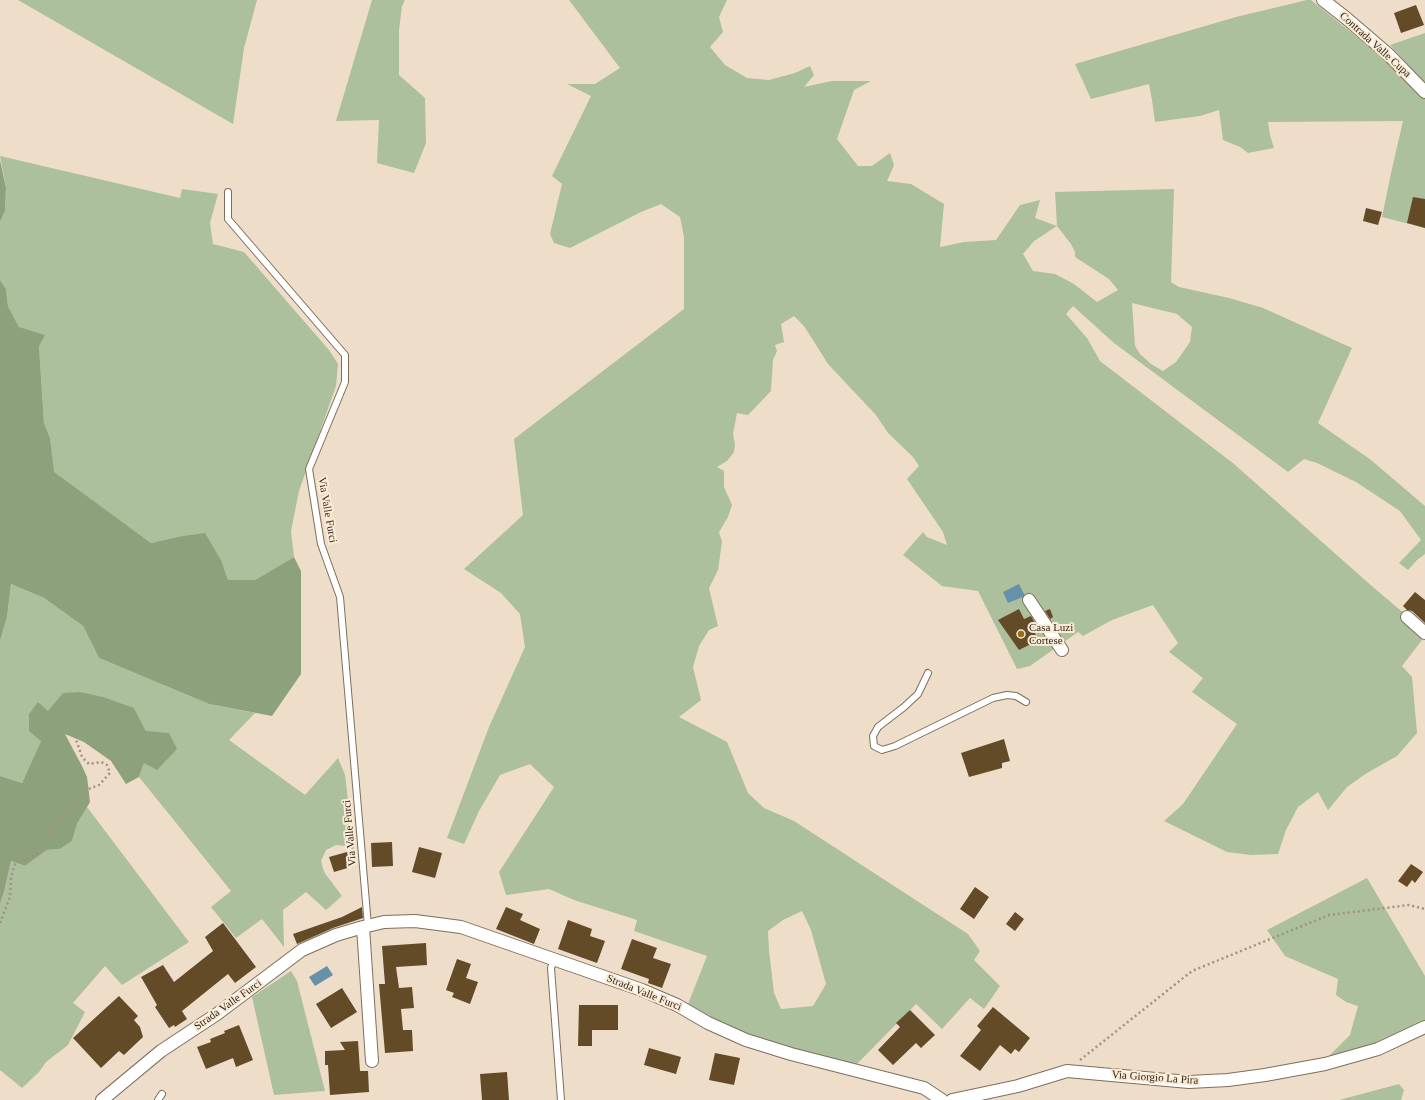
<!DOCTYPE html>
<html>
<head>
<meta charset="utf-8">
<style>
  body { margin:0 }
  canvas { display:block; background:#eeddc8 }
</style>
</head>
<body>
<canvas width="1425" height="1100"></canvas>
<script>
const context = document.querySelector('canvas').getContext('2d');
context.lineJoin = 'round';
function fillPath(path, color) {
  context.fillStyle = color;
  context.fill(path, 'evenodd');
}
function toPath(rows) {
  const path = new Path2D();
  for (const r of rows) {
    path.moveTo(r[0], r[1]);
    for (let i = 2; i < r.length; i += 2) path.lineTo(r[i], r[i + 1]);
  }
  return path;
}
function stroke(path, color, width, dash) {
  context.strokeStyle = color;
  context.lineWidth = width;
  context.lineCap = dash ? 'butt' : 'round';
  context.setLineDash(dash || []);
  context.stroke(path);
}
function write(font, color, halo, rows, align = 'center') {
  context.font = font + ' Georgia,serif';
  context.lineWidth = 4;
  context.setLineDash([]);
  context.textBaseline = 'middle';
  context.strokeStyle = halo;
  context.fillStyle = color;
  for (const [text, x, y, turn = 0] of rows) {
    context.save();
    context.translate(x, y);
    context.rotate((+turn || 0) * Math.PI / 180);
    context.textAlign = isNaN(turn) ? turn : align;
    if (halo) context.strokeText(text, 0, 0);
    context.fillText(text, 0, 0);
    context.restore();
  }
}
fillPath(toPath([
  [18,0,257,0,244,48,233,124],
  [372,0,405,0,402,6,399,30,399,75,425,98,426,143,414,173,377,163,379,120,336,121],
  [569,0,727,0,719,17,723,32,710,47,725,65,747,78,769,80,795,73,810,66,814,75,804,87,832,81,871,81,854,90,837,139,858,166,872,166,890,153,894,165,887,181,911,184,944,204,940,247,964,242,996,240,1020,205,1040,200,1035,218,1057,226,1055,192,1174,189,1171,282,1179,287,1229,298,1263,308,1352,348,1318,423,1371,460,1425,506,1425,554,1417,560,1408,570,1399,563,1421,540,1400,511,1356,482,1317,463,1304,459,1288,472,1114,343,1073,306,1066,314,1087,338,1100,361,1234,464,1374,588,1425,631,1425,636,1402,666,1412,677,1417,733,1397,756,1367,773,1347,787,1328,810,1318,792,1298,807,1286,830,1278,854,1251,855,1227,852,1164,821,1183,804,1237,724,1192,692,1203,678,1169,652,1178,643,1153,605,1112,620,1083,636,1078,632,1030,666,1017,669,978,591,942,586,903,555,923,532,927,537,947,545,943,532,907,479,919,466,913,457,888,433,876,415,828,364,804,326,794,316,781,324,784,342,775,345,777,351,773,360,771,391,748,415,737,413,733,434,735,445,734,452,727,461,717,467,724,471,724,487,732,505,728,517,719,532,722,542,718,570,709,588,718,626,709,630,699,646,693,667,701,700,679,717,727,742,748,793,764,808,794,821,968,934,980,951,974,960,1000,986,984,1009,970,998,942,1029,916,1004,855,1066,759,1038,724,1024,688,1004,707,956,634,931,637,920,574,900,549,889,506,895,499,872,554,787,530,764,500,775,479,811,464,844,447,838,489,727,525,647,520,614,501,593,464,569,523,515,514,439,684,309,684,237,680,217,661,204,641,212,570,248,554,243,550,234,562,184,552,176,591,96,567,84,595,84,620,68],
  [1057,226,1071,244,1075,252,1075,257,1109,279,1118,290,1097,302,1074,284,1055,274,1033,271,1023,254,1034,241],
  [1132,303,1177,314,1192,327,1190,342,1176,362,1163,371,1151,364,1140,354,1135,346],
  [802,911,811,930,826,984,813,1006,781,1009,774,993,769,950,768,931,783,920],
  [1307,0,1311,0,1397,69,1425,98,1425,228,1382,217,1391,173,1403,121,1268,122,1270,135,1274,148,1248,153,1240,147,1223,140,1219,110,1200,116,1155,122,1152,100,1149,84,1091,99,1075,64,1236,17],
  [1425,33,1425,83,1390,45],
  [0,156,180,198,182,189,218,194,210,223,213,244,244,252,329,350,338,364,336,386,299,491,291,531,294,557,255,580,228,580,222,562,177,537,151,543,53,472,50,438,44,423,39,346,19,327,8,306,6,289,0,280,0,222,5,211,6,188],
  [11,584,44,598,83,626,99,658,209,704,255,713,229,740,305,795,338,758,345,775,354,850,347,846,336,845,326,850,321,861,324,872,342,896,326,910,306,892,283,910,284,947,262,919,236,938,211,907,231,891,139,777,144,763,146,731,134,708,48,712,38,702,41,741,22,783,0,776,0,641,7,617],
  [87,807,189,942,122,985,105,966,73,1003,85,1012,68,1045,46,1062,39,1072,22,1088,0,1070,0,904,4,892,11,861,25,866,47,850,60,849,72,841,77,824],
  [1367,878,1425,976,1425,1023,1372,1046,1329,1056,1350,1035,1358,1006,1346,1002,1336,995,1338,979,1285,956,1267,930],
  [291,971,297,981,325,1091,274,1095,252,997],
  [1399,1084,1404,1090,1401,1100,1339,1100]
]), '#acc09d');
fillPath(toPath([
  [0,160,6,188,5,211,0,222],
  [0,280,6,289,8,306,19,327,45,335,39,346,44,423,50,438,54,472,151,543,177,537,205,533,222,562,228,580,255,580,294,557,301,571,301,674,272,716,209,704,99,658,83,626,44,598,11,584,7,617,0,641],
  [80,692,103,697,134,708,146,731,169,733,177,749,157,770,144,763,139,777,126,784,111,761,84,742,65,734,82,766,87,777,90,802,77,824,72,841,60,849,47,850,25,866,11,861,4,892,0,904,0,776,22,783,41,741,29,731,29,714,38,702,48,711,63,693]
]), '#8da27c');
fillPath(toPath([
  [1019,584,1025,596,1008,603,1003,592],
  [327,966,333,975,315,986,309,977]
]), '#6592a9');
fillPath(toPath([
  [1416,5,1424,25,1401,33,1394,13],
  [1413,197,1425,199,1425,228,1407,223],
  [1366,208,1382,212,1378,225,1363,221],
  [1415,592,1425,600,1425,623,1412,611,1407,610,1403,606],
  [1019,609,1024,619,1031,616,1036,625,1031,627,1039,640,1019,650,998,620],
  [1050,609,1053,617,1050,619,1045,611],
  [1004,739,1010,761,1002,763,1002,768,969,777,961,753],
  [392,842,393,866,372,867,371,843],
  [419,847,442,853,435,878,412,872],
  [347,852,351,867,334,872,329,857],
  [1411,864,1423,872,1415,883,1412,880,1407,887,1398,881],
  [975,887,989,897,974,919,960,909],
  [362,907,363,918,333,928,297,944,293,934,342,917],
  [506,907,523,914,520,920,540,929,534,944,496,929],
  [1015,912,1024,919,1015,931,1006,924],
  [568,920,592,929,590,936,605,941,597,963,558,949],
  [223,923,256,967,235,983,228,974,182,1011,187,1019,175,1027,174,1025,169,1028,155,1007,157,1005,141,977,163,965,174,982,213,951,205,937],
  [632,939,657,948,653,958,671,964,662,988,648,983,649,979,621,969],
  [426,943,427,965,396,967,399,988,412,987,414,1008,401,1009,403,1030,412,1030,413,1051,385,1053,379,984,385,984,382,946],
  [457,959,471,964,466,978,478,982,470,1004,452,997,454,993,446,990],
  [342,988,357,1012,331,1028,316,1004],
  [119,996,138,1016,134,1020,140,1027,143,1037,124,1055,119,1051,101,1068,73,1038],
  [579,1005,618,1005,618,1030,592,1030,592,1046,578,1046],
  [993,1007,1030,1038,1019,1052,1015,1049,1011,1054,1000,1045,980,1071,960,1056,981,1030,977,1026],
  [910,1010,935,1035,921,1048,916,1043,893,1065,878,1050,900,1027,896,1023],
  [239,1025,253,1060,236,1067,233,1058,206,1069,197,1047,211,1042,210,1039,225,1033,224,1031],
  [358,1041,360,1071,368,1071,369,1092,330,1095,328,1065,325,1065,325,1051,345,1050,340,1042],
  [649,1048,681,1057,676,1074,644,1065],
  [715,1053,740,1058,734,1085,709,1080],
  [507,1072,509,1100,482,1100,480,1074]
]), '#634b28');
const lane = toPath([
  [228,192,228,219,345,355,345,382,309,469,321,544,340,597,368,926],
  [928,673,918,694,904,707,878,727,873,736,874,746,882,750,895,746,993,698,1007,695,1016,696,1026,702],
  [554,959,551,968,561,1100],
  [158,1100,162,1094]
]);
const street = toPath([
  [1323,0,1346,18,1388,54,1425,92],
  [1029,600,1062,650],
  [1407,617,1425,633],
  [363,927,372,1061],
  [102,1100,161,1051,217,1014,302,950,336,935,363,927,384,922,415,921,461,927,642,990,677,1005,708,1023,746,1040,791,1054,924,1088,942,1100],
  [952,1100,1018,1086,1067,1071,1189,1082,1228,1080,1265,1075,1325,1064,1378,1049,1425,1027]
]);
stroke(lane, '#7e6f5c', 8);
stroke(street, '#7e6f5c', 14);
stroke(toPath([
  [0,923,10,897,11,877,15,864,36,855,46,842,51,829,71,806,86,790,99,785,110,773,107,765,101,762,89,764,82,757,73,731],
  [1080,1060,1192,971,1329,915,1409,905,1425,909]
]), '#9f9282', 2.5, [2, 3]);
stroke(lane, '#fff', 6);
stroke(street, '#fff', 12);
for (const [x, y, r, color] of [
  [1021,634,4,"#956e18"]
]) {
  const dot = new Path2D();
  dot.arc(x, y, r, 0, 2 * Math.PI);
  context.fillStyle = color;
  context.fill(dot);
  stroke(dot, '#fbebd5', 1.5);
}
write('11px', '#2e271f', '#fbebd5', [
  ["Contrada Valle Cupa",1375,45,42],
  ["Via Valle Furci",327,510,80],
  ["Via Valle Furci",350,833,-95],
  ["Strada Valle Furci",644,993,22],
  ["Strada Valle Furci",228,1005,-35],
  ["Via Giorgio La Pira",1155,1078,4]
]);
write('11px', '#2e271f', '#fbebd5', [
  ["Casa Luzi",1029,628],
  ["Cortese",1029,641]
], 'left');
</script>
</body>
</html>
